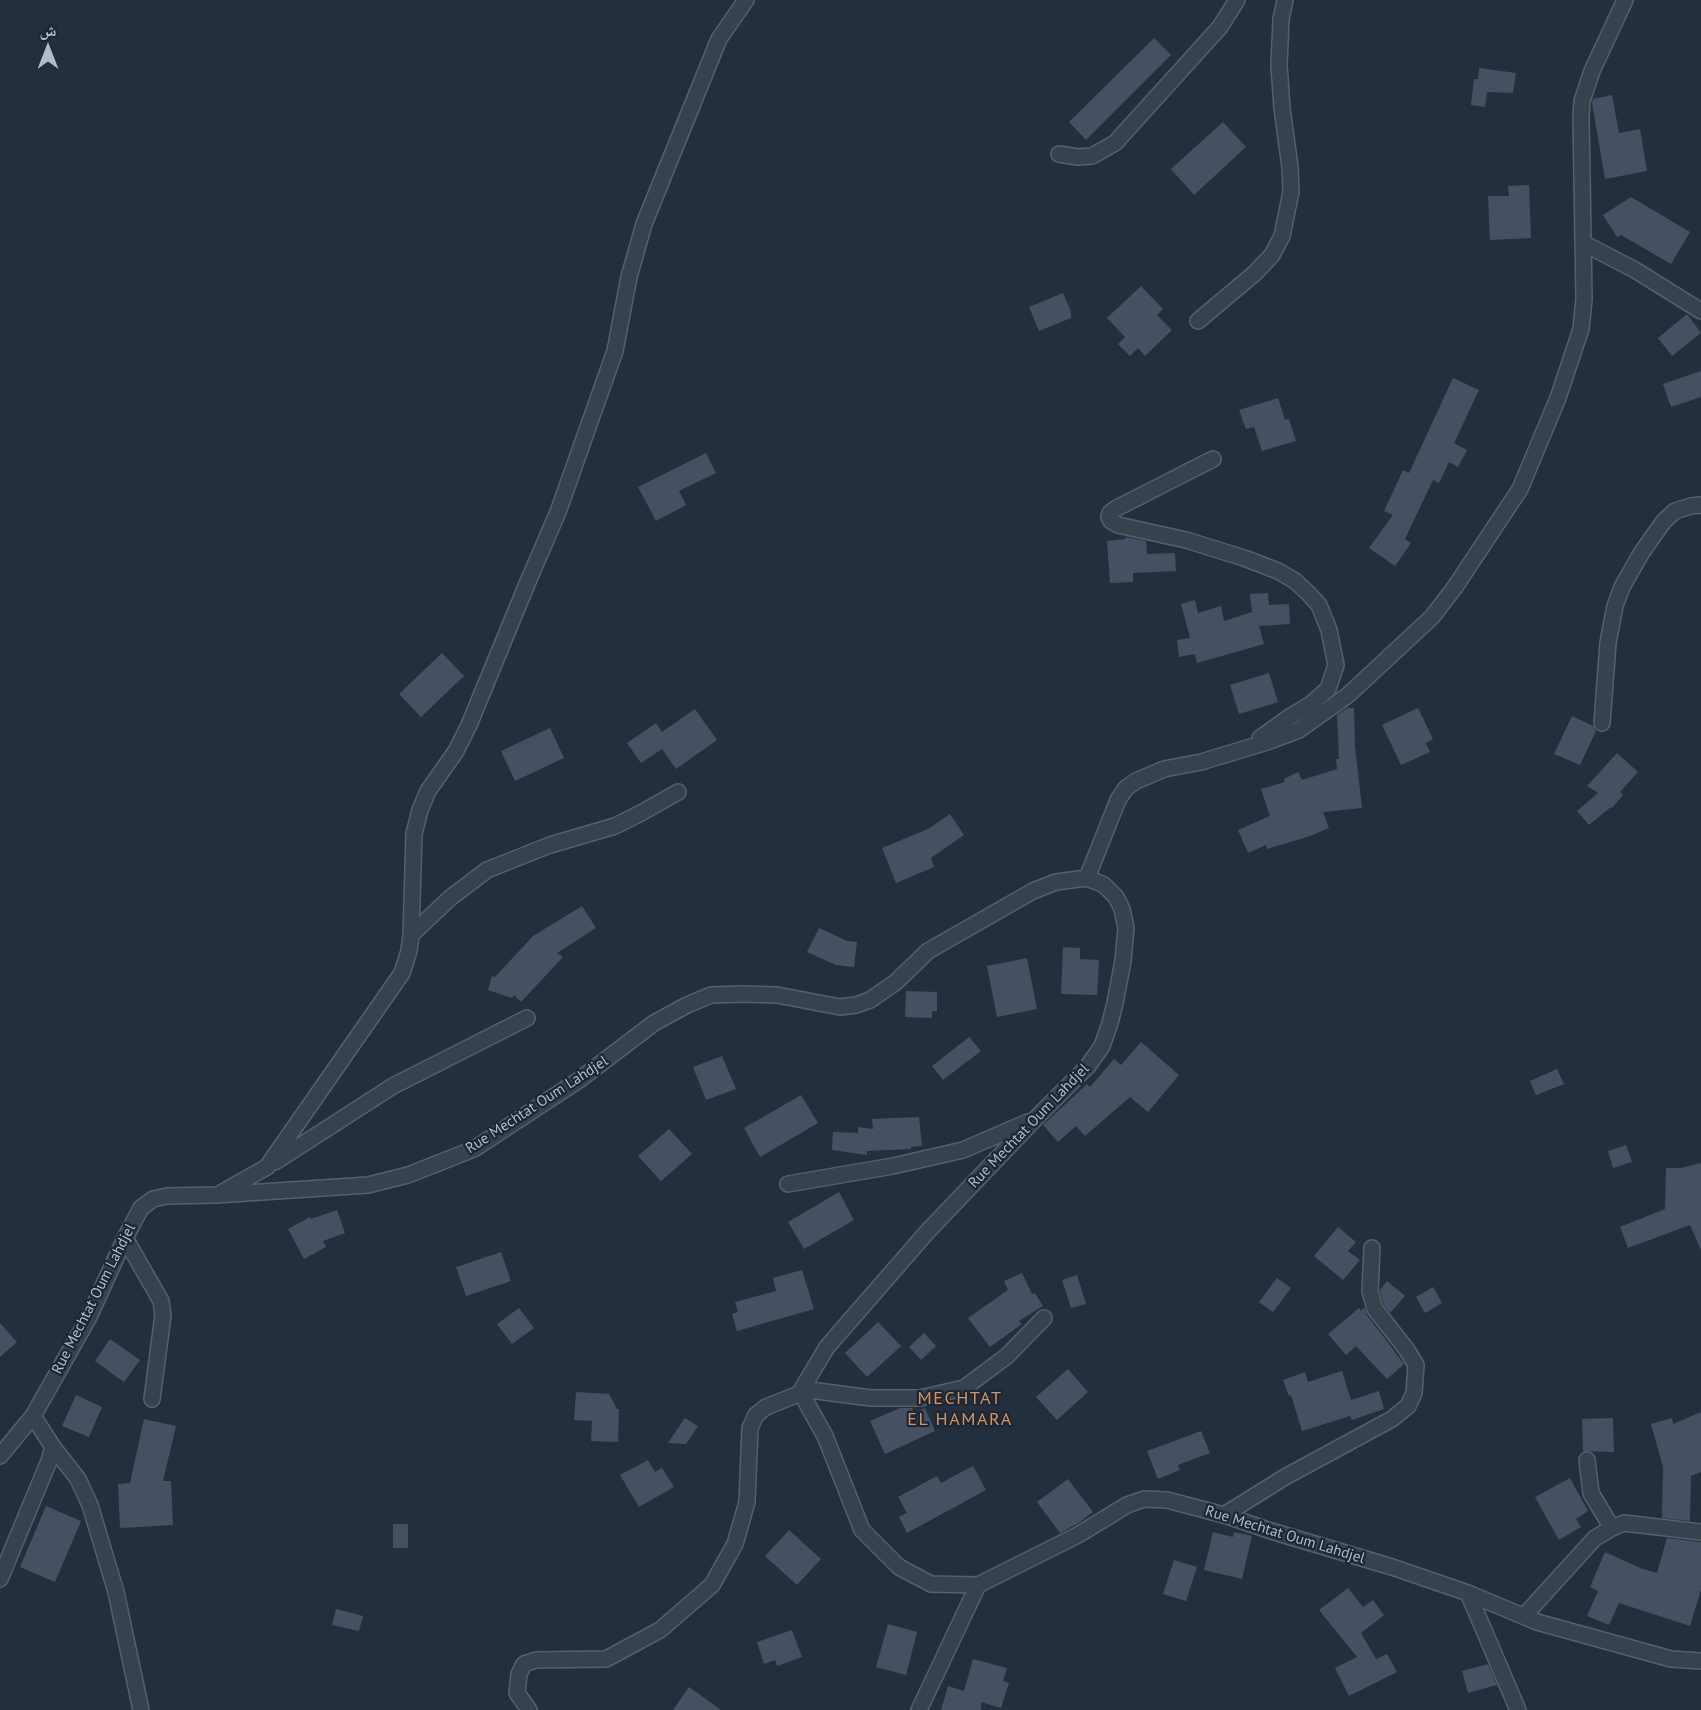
<!DOCTYPE html>
<html>
<head>
<meta charset="utf-8">
<style>
  body { margin:0 }
  #map { position:relative; width:1701px; height:1710px; overflow:hidden; background:#242f3e; font-family:"PT Sans","Noto Naskh Arabic",sans-serif }
  canvas { display:block }
  .north { position:absolute; left:18px; top:18px; width:60px; height:60px; -webkit-text-stroke:4px #1d2633; paint-order:stroke; rotate:0deg; font-size:16px; font-weight:700; line-height:24px; text-align:center; color:#b4bcc9 }
  .north::after { content:''; display:block; margin:auto; width:21px; height:27px; background:#b4bcc9; clip-path:polygon(50% 0,100% 100%,50% 72%,0 100%) }
</style>
</head>
<body>
<div id="map">
<canvas width="1701" height="1710"></canvas>
<div class="north">ش</div>
</div>
<script>
const context = document.querySelector('canvas').getContext('2d');
context.lineJoin = 'round';
function fillPath(path, color) {
  context.fillStyle = color;
  context.fill(path, 'evenodd');
}
function toPath(rows) {
  const path = new Path2D();
  for (const r of rows) {
    path.moveTo(r[0], r[1]);
    for (let i = 2; i < r.length; i += 2) path.lineTo(r[i], r[i + 1]);
  }
  return path;
}
function stroke(path, color, width, dash) {
  context.strokeStyle = color;
  context.lineWidth = width;
  context.lineCap = dash ? 'butt' : 'round';
  context.setLineDash(dash || []);
  context.stroke(path);
}
function write(font, color, halo, rows, align = 'center') {
  context.font = font + ' "PT Sans",sans-serif';
  context.lineWidth = 4.5;
  context.setLineDash([]);
  context.textBaseline = 'middle';
  context.strokeStyle = halo;
  context.fillStyle = color;
  for (const [text, x, y, turn = 0] of rows) {
    context.save();
    context.translate(x, y);
    context.rotate((+turn || 0) * Math.PI / 180);
    context.textAlign = isNaN(turn) ? turn : align;
    if (halo) context.strokeText(text, 0, 0);
    context.fillText(text, 0, 0);
    context.restore();
  }
}
fillPath(toPath([
  [1154,38,1171,55,1086,140,1069,122],
  [1479,68,1516,73,1513,93,1487,92,1485,107,1471,105,1474,79,1478,79],
  [1612,95,1619,133,1640,129,1647,171,1605,179,1592,103,1593,99],
  [1223,122,1246,147,1194,195,1171,169],
  [1529,185,1531,238,1490,240,1488,196,1509,196,1508,186],
  [1631,197,1690,232,1671,264,1621,235,1617,237,1603,215],
  [1141,286,1163,309,1157,315,1172,330,1145,356,1138,348,1130,356,1118,344,1125,337,1107,318],
  [1063,293,1071,312,1071,318,1039,331,1029,307],
  [1687,314,1701,333,1672,356,1658,338],
  [1701,371,1701,397,1671,407,1663,384],
  [1453,378,1479,390,1454,443,1467,450,1458,467,1449,462,1439,483,1433,480,1405,539,1411,543,1395,566,1369,548,1393,515,1384,511,1403,470,1409,473],
  [1278,398,1285,420,1289,419,1296,441,1262,451,1254,427,1246,429,1239,410],
  [706,453,716,473,679,491,686,505,656,521,638,487],
  [1125,537,1146,541,1147,554,1175,553,1176,571,1133,573,1133,582,1110,583,1107,541,1126,539],
  [1268,593,1269,605,1289,604,1290,624,1259,626,1264,644,1197,663,1195,654,1179,657,1177,640,1190,638,1181,604,1195,600,1198,613,1221,606,1224,621,1252,612,1250,594],
  [442,653,464,676,421,717,399,694],
  [1269,673,1278,702,1239,714,1230,685],
  [1347,708,1354,708,1355,746,1362,808,1323,812,1329,828,1310,836,1267,849,1266,845,1248,853,1238,830,1270,816,1261,789,1285,782,1284,779,1298,772,1302,780,1337,769,1336,759,1339,759,1337,715],
  [1418,708,1433,739,1426,743,1430,752,1401,765,1382,725],
  [695,709,717,740,676,769,662,749,641,763,627,743,656,723,662,732],
  [1572,716,1593,726,1596,731,1580,765,1554,754],
  [550,728,564,758,515,781,501,751],
  [1617,753,1638,772,1620,792,1623,795,1612,808,1611,807,1589,825,1577,811,1598,793,1587,786],
  [950,814,964,835,931,858,934,867,896,883,882,848,928,829],
  [582,906,596,928,557,953,563,957,521,1002,514,995,512,998,488,990,492,976,495,977,533,936],
  [819,928,847,941,857,942,854,967,836,965,807,952],
  [1063,947,1080,948,1080,959,1099,960,1097,995,1061,994],
  [1027,958,1037,1009,997,1017,987,966],
  [906,991,937,992,937,1011,932,1011,932,1018,905,1017],
  [969,1037,981,1051,943,1080,932,1066],
  [1141,1042,1179,1075,1148,1112,1130,1097,1085,1136,1076,1126,1058,1142,1043,1125,1087,1084,1090,1087,1114,1059,1121,1065],
  [722,1056,736,1089,706,1100,693,1067],
  [1557,1069,1564,1084,1536,1095,1530,1081],
  [801,1095,818,1123,760,1157,744,1128],
  [919,1117,922,1146,911,1147,911,1149,867,1151,867,1155,832,1150,833,1132,858,1133,858,1127,873,1129,872,1119],
  [669,1129,692,1154,661,1181,638,1156],
  [1626,1145,1632,1162,1613,1168,1608,1151],
  [1701,1163,1701,1250,1690,1225,1628,1248,1620,1227,1665,1209,1666,1168,1681,1168],
  [839,1192,854,1220,804,1249,788,1222],
  [337,1210,345,1233,323,1241,326,1247,304,1259,288,1229,310,1217,311,1219],
  [1338,1227,1356,1242,1348,1251,1360,1260,1343,1280,1314,1256],
  [501,1252,511,1281,466,1296,456,1267],
  [802,1270,814,1309,737,1331,732,1314,738,1312,735,1302,776,1291,773,1278],
  [1022,1273,1032,1294,1035,1293,1043,1306,1019,1321,1022,1324,990,1347,968,1318,1008,1290,1004,1281],
  [1077,1275,1086,1304,1071,1308,1062,1280],
  [1277,1278,1291,1288,1273,1312,1259,1302],
  [1387,1281,1405,1296,1390,1313,1384,1305,1380,1290],
  [1433,1287,1442,1303,1425,1313,1416,1297],
  [1364,1307,1367,1315,1404,1364,1387,1379,1356,1346,1346,1355,1328,1334,1359,1308,1361,1311],
  [519,1308,534,1328,512,1344,497,1324],
  [878,1322,901,1346,867,1377,845,1353],
  [0,1323,17,1342,0,1357],
  [924,1333,936,1346,921,1360,909,1347],
  [110,1339,140,1360,124,1382,95,1361],
  [1068,1369,1088,1392,1057,1420,1036,1397],
  [1342,1371,1351,1400,1379,1391,1384,1409,1352,1420,1350,1416,1302,1431,1291,1395,1289,1396,1283,1380,1305,1372,1308,1382],
  [576,1392,609,1394,617,1409,619,1409,618,1442,591,1441,592,1421,574,1420],
  [76,1395,102,1407,89,1437,62,1426],
  [900,1408,912,1408,914,1413,925,1408,935,1431,885,1454,870,1421],
  [1701,1412,1701,1472,1691,1476,1690,1521,1662,1518,1663,1467,1651,1424,1672,1418,1673,1424],
  [685,1418,698,1426,686,1444,668,1443],
  [1613,1418,1614,1452,1583,1451,1582,1419],
  [144,1419,176,1426,163,1481,171,1481,173,1525,120,1528,118,1484,130,1483],
  [1201,1431,1210,1453,1178,1465,1180,1470,1158,1479,1147,1451],
  [648,1460,655,1472,662,1468,674,1487,639,1507,620,1475],
  [973,1466,986,1490,907,1533,899,1517,907,1513,898,1497,937,1476,941,1483],
  [1570,1478,1588,1511,1576,1519,1581,1527,1559,1540,1535,1497],
  [1068,1479,1093,1512,1077,1524,1060,1533,1037,1502],
  [46,1506,81,1521,55,1582,20,1567],
  [393,1524,408,1524,408,1548,393,1548],
  [789,1530,821,1559,797,1585,765,1556],
  [1213,1532,1233,1537,1234,1532,1252,1536,1242,1579,1204,1570],
  [1667,1538,1701,1542,1701,1590,1690,1626,1619,1603,1609,1625,1587,1616,1598,1591,1590,1587,1605,1552,1640,1568,1657,1573],
  [1174,1560,1197,1567,1186,1601,1163,1594],
  [1348,1588,1363,1607,1373,1600,1384,1615,1361,1633,1376,1659,1387,1654,1397,1672,1349,1696,1335,1668,1357,1657,1319,1610],
  [336,1609,363,1616,359,1631,332,1625],
  [888,1624,917,1632,906,1675,876,1667],
  [792,1630,802,1657,777,1666,775,1660,764,1664,757,1642],
  [973,1659,1007,1668,1003,1681,1009,1683,1001,1708,981,1702,981,1710,941,1710,948,1686,964,1691],
  [1488,1664,1497,1685,1468,1693,1462,1671],
  [689,1687,721,1710,673,1710]
]), '#455162');
const street = toPath([
  [1059,154,1078,157,1092,156,1115,143,1220,27,1237,0],
  [1583,243,1635,270,1701,311],
  [1198,321,1255,273,1272,255,1282,236,1291,192,1290,167,1282,108,1279,65,1281,19,1285,0],
  [1213,459,1115,509,1110,513,1109,517,1111,521,1118,525,1186,540,1244,558,1278,571,1295,581,1308,593,1319,605,1329,630,1336,665,1328,689,1311,704,1288,718,1260,738],
  [1602,723,1608,643,1615,606,1622,587,1642,552,1664,521,1675,511,1691,506,1701,505],
  [1087,878,1118,800,1126,788,1136,781,1164,769,1201,762,1267,742,1299,730,1347,696,1432,617,1455,587,1520,489,1558,398,1581,329,1584,299,1581,117,1582,101,1592,71,1625,0],
  [411,935,450,898,487,870,550,845,615,826,641,813,678,792],
  [275,1162,393,1086,527,1018],
  [788,1184,893,1166,963,1150,1028,1122],
  [221,1193,267,1167,402,973,409,951,411,935,414,834,420,810,428,791,456,751,469,725,527,584,558,512,615,351,629,277,644,224,719,39,746,0],
  [125,1238,161,1301,163,1315,152,1399],
  [802,1389,871,1398,920,1398,964,1388,1007,1356,1044,1318],
  [53,1447,78,1479,90,1505,116,1592,141,1710],
  [0,1456,33,1416,89,1317,125,1238,141,1208,153,1199,167,1196,216,1195,368,1185,408,1175,474,1149,579,1080,654,1023,687,1005,711,995,742,994,777,995,840,1007,856,1005,870,1000,896,982,928,951,1033,891,1056,882,1087,878,1104,885,1116,897,1122,909,1126,928,1123,961,1115,1003,1110,1023,1102,1046,1088,1066,1034,1120,928,1231,827,1347,802,1389,801,1393,825,1436,862,1530,899,1567,931,1584,978,1585,1078,1535,1127,1505,1144,1499,1167,1500,1224,1515,1271,1531,1392,1567,1468,1593,1537,1622,1671,1659,1701,1661],
  [1587,1460,1591,1493,1612,1528],
  [1224,1515,1285,1477,1392,1419,1408,1406,1414,1393,1416,1365,1407,1350,1375,1309,1370,1291,1372,1248],
  [0,1579,49,1461,53,1447,33,1416],
  [1468,1593,1518,1710],
  [1524,1616,1595,1538,1612,1528,1624,1523,1701,1532],
  [529,1710,517,1693,519,1674,524,1664,536,1660,606,1659,660,1630,712,1585,735,1544,747,1502,750,1428,756,1415,766,1407,801,1393],
  [919,1710,978,1585]
]);
stroke(street, '#565f6c', 18);
stroke(street, '#38414e', 15);
write('15px', '#b4bcc9', '#1d2633', [
  ["Rue Mechtat Oum Lahdjel",537,1105,-33],
  ["Rue Mechtat Oum Lahdjel",1029,1126,-46],
  ["Rue Mechtat Oum Lahdjel",94,1299,-63],
  ["Rue Mechtat Oum Lahdjel",1285,1535,17]
]);
context.letterSpacing = '1.5px';
write('18px', '#d59563', '#1d2633', [
  ["MECHTAT",960,1399],
  ["EL HAMARA",960,1420]
]);
context.letterSpacing = '0px';
</script>
</body>
</html>
